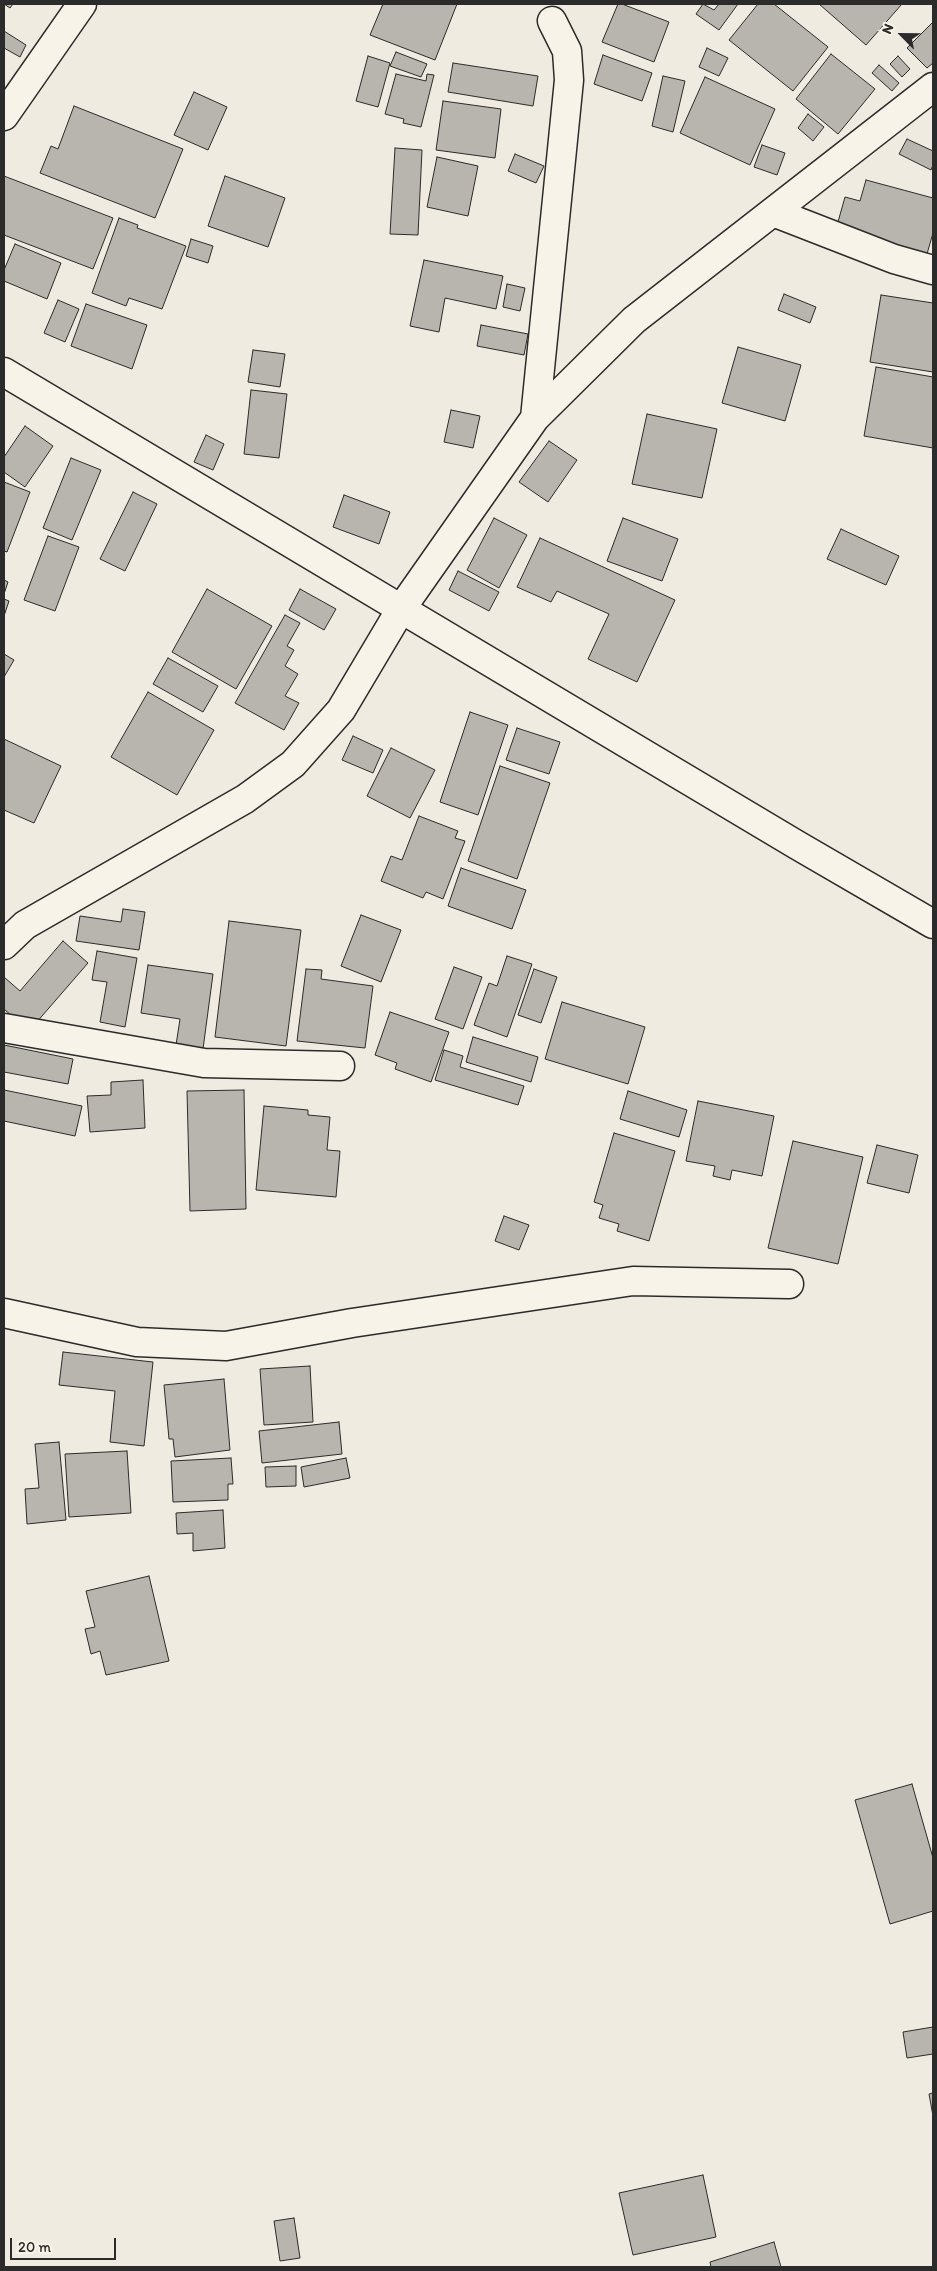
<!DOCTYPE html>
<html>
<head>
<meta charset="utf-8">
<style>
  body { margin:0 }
  #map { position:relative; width:937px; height:2271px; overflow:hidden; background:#efebe0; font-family:Itim,sans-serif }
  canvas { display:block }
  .frame { position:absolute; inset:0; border:5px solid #2b2b2b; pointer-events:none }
  .north { position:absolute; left:877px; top:10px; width:50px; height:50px; -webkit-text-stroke:4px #f7f3e8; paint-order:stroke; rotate:293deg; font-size:14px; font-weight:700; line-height:20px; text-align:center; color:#2b2b2b }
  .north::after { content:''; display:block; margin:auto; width:18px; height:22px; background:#2b2b2b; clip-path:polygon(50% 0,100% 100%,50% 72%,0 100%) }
  .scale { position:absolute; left:10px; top:2238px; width:106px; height:22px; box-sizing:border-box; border:2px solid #2b2b2b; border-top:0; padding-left:6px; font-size:15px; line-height:18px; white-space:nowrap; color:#2b2b2b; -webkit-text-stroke:4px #f7f3e8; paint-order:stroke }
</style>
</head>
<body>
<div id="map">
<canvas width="937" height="2271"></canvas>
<div class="frame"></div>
<div class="north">N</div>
<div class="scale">20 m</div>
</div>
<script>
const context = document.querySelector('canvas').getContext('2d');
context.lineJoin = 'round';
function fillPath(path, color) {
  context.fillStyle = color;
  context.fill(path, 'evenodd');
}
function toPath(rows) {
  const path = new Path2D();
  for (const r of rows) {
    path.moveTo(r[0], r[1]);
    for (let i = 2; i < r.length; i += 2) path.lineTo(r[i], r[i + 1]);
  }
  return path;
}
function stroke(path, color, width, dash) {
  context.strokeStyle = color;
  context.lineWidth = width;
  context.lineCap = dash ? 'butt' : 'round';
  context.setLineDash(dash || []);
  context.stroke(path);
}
const building = toPath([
  [4,4,13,4,10,8,4,4],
  [383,4,457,4,435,60,370,35,383,4],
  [618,4,622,4,669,22,654,62,602,42,618,4],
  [703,4,714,10,719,4,738,4,719,30,696,14,703,4],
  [758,4,774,4,828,47,793,91,729,40,758,4],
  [819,4,902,4,866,45,819,4],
  [933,22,933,63,927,68,907,48,933,22],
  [4,31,26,45,20,57,4,48,4,31],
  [707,48,728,58,719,76,699,67,707,48],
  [396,52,427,64,421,77,390,66,396,52],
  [831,54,875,89,838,134,796,99,831,54],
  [603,55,652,73,642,101,594,84,603,55],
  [368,56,390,63,378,107,356,101,368,56],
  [898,56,910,69,902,77,890,64,898,56],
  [453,63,538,76,533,106,448,92,453,63],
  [879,65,899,83,892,91,872,73,879,65],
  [396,74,426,81,427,74,434,75,421,127,403,123,404,119,385,114,396,74],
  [663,76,685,81,673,132,652,126,663,76],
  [705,77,775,109,750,165,680,133,705,77],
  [194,92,227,107,208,150,174,135,194,92],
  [443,101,501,109,495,158,436,150,443,101],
  [74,106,183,149,155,218,40,173,51,146,58,149,74,106],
  [808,114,824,127,813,141,798,128,808,114],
  [907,139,933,151,933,165,931,170,899,154,907,139],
  [762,145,785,153,777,175,754,167,762,145],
  [395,148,422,150,418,235,390,234,395,148],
  [515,154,544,166,536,183,508,171,515,154],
  [437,157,478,166,468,216,427,207,437,157],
  [4,176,113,218,93,269,4,235,4,176],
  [225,176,285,198,268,247,208,226,225,176],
  [866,180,933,198,933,233,927,254,836,229,845,197,860,201,866,180],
  [119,218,138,225,137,228,186,246,162,309,129,298,126,306,92,293,119,218],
  [191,239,213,246,208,263,186,256,191,239],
  [15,244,61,263,47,299,4,281,4,270,15,244],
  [424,260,503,276,496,309,445,298,439,332,410,326,424,260],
  [507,284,525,288,520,311,503,307,507,284],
  [784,294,816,307,810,323,778,310,784,294],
  [881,295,933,303,933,372,870,362,881,295],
  [58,300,79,309,65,342,44,333,58,300],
  [86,304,147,325,132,369,71,346,86,304],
  [481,325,528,334,524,355,477,346,481,325],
  [738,347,801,365,785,421,722,403,738,347],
  [253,350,285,354,280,387,248,382,253,350],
  [876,367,933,377,933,448,864,436,876,367],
  [251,390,287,394,279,458,244,454,251,390],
  [451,410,480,416,473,448,444,442,451,410],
  [647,414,717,429,702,498,632,484,647,414],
  [25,426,53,446,25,487,4,472,4,457,25,426],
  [206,435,224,444,213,470,194,462,206,435],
  [549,441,577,460,548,502,519,482,549,441],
  [71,458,101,470,72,540,43,528,71,458],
  [4,482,30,492,7,552,4,551,4,482],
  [133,492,157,504,125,571,100,559,133,492],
  [344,495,390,512,379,544,333,527,344,495],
  [494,518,527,535,499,588,467,570,494,518],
  [623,518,678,539,662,581,607,561,623,518],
  [841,529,899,556,886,585,827,559,841,529],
  [48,536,79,547,55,611,24,600,48,536],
  [540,538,675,600,637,682,588,659,609,614,557,591,551,602,517,587,540,538],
  [458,571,499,592,489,611,449,590,458,571],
  [4,580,8,582,4,594,4,580],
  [207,589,272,626,236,689,172,652,207,589],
  [300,589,336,609,324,630,289,610,300,589],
  [4,599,9,601,4,616,4,599],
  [285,615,300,623,287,646,294,650,285,666,298,674,285,696,299,703,284,730,235,703,285,615],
  [4,654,14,660,4,677,4,654],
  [168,658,218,686,203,712,153,684,168,658],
  [148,692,214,730,177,795,111,757,148,692],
  [470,712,508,725,478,815,440,802,470,712],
  [517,728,560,742,549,774,506,760,517,728],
  [353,736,383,750,373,773,342,760,353,736],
  [4,739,61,766,34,823,4,810,4,739],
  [391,748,435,770,410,818,367,796,391,748],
  [500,766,550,783,517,879,468,861,500,766],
  [419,816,458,831,455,838,465,841,443,899,426,892,423,898,381,881,391,856,402,860,419,816],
  [461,868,526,890,512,929,448,906,461,868],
  [123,909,145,912,139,950,76,941,80,916,121,922,123,909],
  [361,915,401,930,381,982,341,966,361,915],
  [229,921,301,930,286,1046,215,1037,229,921],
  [63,941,88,963,29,1031,4,1009,4,977,20,991,63,941],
  [97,951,137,958,125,1027,100,1022,107,982,92,980,97,951],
  [507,956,532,964,507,1037,474,1025,489,983,497,986,507,956],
  [148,965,213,974,203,1049,176,1045,180,1019,141,1013,148,965],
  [454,967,482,977,463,1029,435,1019,454,967],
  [306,969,322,970,321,979,373,986,365,1048,297,1041,306,969],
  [534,969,557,977,541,1023,518,1015,534,969],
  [562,1002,645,1027,628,1084,545,1059,562,1002],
  [390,1012,449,1032,431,1082,395,1069,397,1063,375,1055,390,1012],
  [473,1037,538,1057,531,1082,466,1062,473,1037],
  [4,1045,73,1059,68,1084,4,1072,4,1045],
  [444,1050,463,1056,460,1067,524,1086,518,1105,435,1080,444,1050],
  [143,1080,145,1128,90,1132,87,1096,111,1095,111,1082,143,1080],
  [4,1090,82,1106,75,1136,4,1121,4,1090],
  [244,1090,246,1209,190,1211,187,1091,244,1090],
  [628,1091,687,1110,679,1137,620,1119,628,1091],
  [698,1101,774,1116,762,1176,732,1170,730,1180,713,1176,715,1166,686,1161,698,1101],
  [264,1106,308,1110,308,1115,330,1117,327,1150,340,1151,336,1197,256,1190,264,1106],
  [614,1133,675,1151,649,1241,617,1231,619,1224,599,1218,603,1205,594,1202,614,1133],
  [793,1141,863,1157,838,1264,768,1248,793,1141],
  [877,1145,918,1155,909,1193,867,1183,877,1145],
  [504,1216,529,1225,519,1250,495,1241,504,1216],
  [63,1352,153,1362,144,1446,110,1442,115,1391,59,1385,63,1352],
  [310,1366,313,1422,264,1425,260,1369,310,1366],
  [224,1379,230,1450,175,1457,173,1439,169,1439,164,1385,224,1379],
  [339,1422,342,1454,262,1463,259,1431,339,1422],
  [59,1442,66,1520,27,1524,25,1489,39,1488,35,1444,59,1442],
  [127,1451,131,1513,69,1517,65,1454,127,1451],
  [231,1458,233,1484,228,1484,228,1500,173,1502,171,1461,231,1458],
  [346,1458,350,1478,304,1487,301,1467,346,1458],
  [296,1466,296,1486,266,1487,265,1467,296,1466],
  [223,1510,225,1548,193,1551,193,1533,177,1534,176,1513,223,1510],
  [149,1576,169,1661,106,1675,100,1651,91,1654,85,1629,95,1627,86,1591,149,1576],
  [912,1784,933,1858,933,1911,890,1924,855,1800,912,1784],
  [933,2027,933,2054,907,2058,903,2032,933,2027],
  [933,2093,933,2116,929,2094,933,2093],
  [703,2175,716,2237,633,2255,619,2193,703,2175],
  [294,2218,300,2258,280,2261,274,2221,294,2218],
  [774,2242,781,2267,711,2267,710,2262,774,2242]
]);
fillPath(building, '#b8b5ae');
stroke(building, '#2b2b2b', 1);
const street = toPath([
  [4,116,82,4],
  [773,212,894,259,933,270],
  [535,418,569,80,567,51,552,21],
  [4,945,25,925,245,799,293,764,341,710,401,609,535,418,634,320,933,87],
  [4,1028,204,1063,340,1066],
  [4,1313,137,1342,226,1346,352,1323,633,1281,789,1284]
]);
const secondary = toPath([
  [4,372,797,845,933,924]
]);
stroke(street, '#2b2b2b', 31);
stroke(secondary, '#2b2b2b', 31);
stroke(street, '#f7f3e8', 28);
stroke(secondary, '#f7f3e8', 28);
</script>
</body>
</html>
